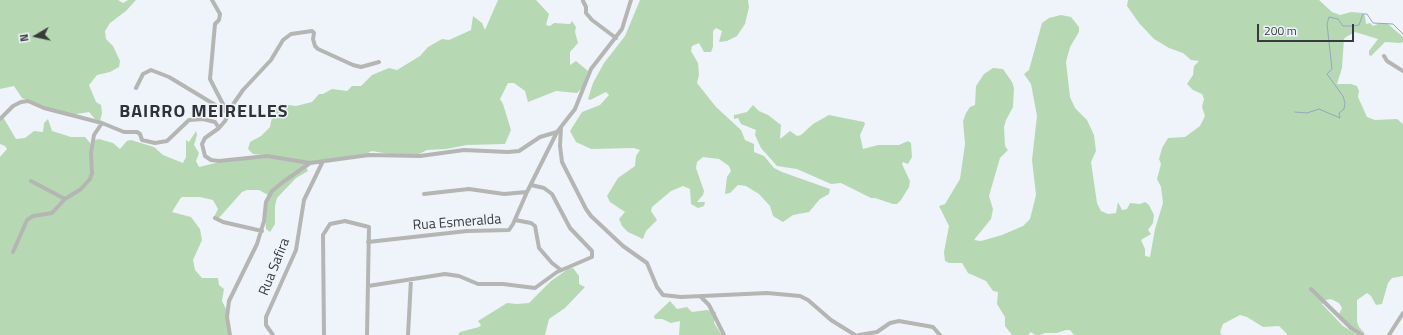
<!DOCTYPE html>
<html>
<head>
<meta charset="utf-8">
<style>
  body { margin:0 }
  #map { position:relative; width:1403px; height:335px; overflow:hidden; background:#eef4fa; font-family:"Titillium Web",sans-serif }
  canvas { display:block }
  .north { position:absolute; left:16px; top:16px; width:40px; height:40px; -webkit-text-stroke:3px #eef4fa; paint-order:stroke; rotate:261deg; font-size:11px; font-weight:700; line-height:16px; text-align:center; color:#383a3c }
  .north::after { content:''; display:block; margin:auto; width:14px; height:18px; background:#383a3c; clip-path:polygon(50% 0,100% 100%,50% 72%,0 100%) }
  .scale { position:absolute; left:1257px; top:24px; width:97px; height:18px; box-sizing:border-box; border:2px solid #383a3c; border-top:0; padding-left:5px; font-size:12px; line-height:14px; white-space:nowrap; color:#383a3c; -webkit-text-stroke:3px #eef4fa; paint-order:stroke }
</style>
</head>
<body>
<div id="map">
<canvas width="1403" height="335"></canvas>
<div class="north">N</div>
<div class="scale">200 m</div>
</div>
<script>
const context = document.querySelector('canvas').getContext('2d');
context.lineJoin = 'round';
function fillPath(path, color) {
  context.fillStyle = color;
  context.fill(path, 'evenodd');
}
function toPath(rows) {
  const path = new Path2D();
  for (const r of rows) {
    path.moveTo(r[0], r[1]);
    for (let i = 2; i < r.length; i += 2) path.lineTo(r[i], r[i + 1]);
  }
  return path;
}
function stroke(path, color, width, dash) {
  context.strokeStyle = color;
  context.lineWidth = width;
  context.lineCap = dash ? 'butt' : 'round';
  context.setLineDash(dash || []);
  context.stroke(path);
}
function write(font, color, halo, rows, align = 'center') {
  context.font = font + ' "Titillium Web",sans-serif';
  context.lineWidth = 3;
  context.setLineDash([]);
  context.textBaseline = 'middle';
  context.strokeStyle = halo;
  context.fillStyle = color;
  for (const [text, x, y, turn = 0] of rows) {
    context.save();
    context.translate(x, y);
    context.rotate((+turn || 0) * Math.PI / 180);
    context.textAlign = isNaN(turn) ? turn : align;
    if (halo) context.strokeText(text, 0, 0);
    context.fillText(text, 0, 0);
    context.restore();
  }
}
fillPath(toPath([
  [0,0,118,0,123,3,128,0,136,0,126,11,110,23,105,31,106,39,113,46,120,61,119,67,110,72,97,75,89,85,96,102,101,105,102,113,100,121,95,119,89,112,71,115,61,113,22,98,14,86,0,89],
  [498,0,536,0,549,14,546,25,550,26,554,23,570,24,572,21,576,27,575,32,578,43,570,52,570,65,576,61,588,71,582,88,577,93,556,91,528,102,525,91,514,83,508,83,500,99,503,104,511,130,505,144,467,145,446,149,427,150,417,155,395,155,372,151,364,155,305,165,308,171,296,178,277,198,275,206,275,224,270,232,266,229,265,219,268,195,259,190,247,190,242,192,218,219,214,217,218,209,213,200,200,197,182,197,180,199,172,212,191,217,200,229,202,240,193,260,195,270,202,278,218,278,219,285,224,289,222,301,226,309,229,331,232,335,0,335,0,157,7,149,5,146,0,144,0,120,3,117,16,139,25,138,34,131,43,132,44,123,48,119,52,131,71,137,85,137,91,144,95,140,99,139,113,143,120,149,127,141,131,140,154,147,163,155,183,163,186,157,186,140,189,142,196,131,197,135,194,145,199,153,196,161,199,167,232,159,275,156,253,154,248,149,250,142,261,136,270,127,274,107,289,105,296,106,312,102,319,94,323,94,332,89,347,91,352,86,361,86,372,75,389,68,397,70,420,56,428,47,442,39,449,40,471,30,473,16,482,23,485,30],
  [640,0,748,0,749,7,745,24,737,36,727,41,719,42,722,31,716,28,713,31,713,47,711,52,704,52,699,43,692,46,691,51,698,63,699,75,697,83,716,107,741,130,745,140,754,144,754,152,764,156,774,168,782,172,830,189,829,194,820,199,809,212,793,215,783,222,773,216,770,206,759,194,746,186,738,185,730,193,725,194,727,177,731,171,729,166,719,159,703,157,697,162,696,168,704,191,703,195,697,202,705,202,704,206,698,208,691,204,690,189,683,186,671,191,652,207,651,211,657,220,646,231,643,239,628,232,622,226,619,219,625,212,610,202,607,196,618,178,635,166,636,156,640,150,634,148,591,149,576,142,570,131,582,112,600,105,609,95,606,92,590,100,588,99,593,83,604,63,625,36],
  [1128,0,1319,0,1332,12,1340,15,1351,12,1363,13,1365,16,1366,24,1370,23,1373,26,1380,23,1388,24,1403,37,1403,42,1400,43,1385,42,1371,56,1369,55,1369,51,1378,39,1355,32,1346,37,1344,39,1342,68,1337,84,1351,84,1357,86,1359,91,1358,97,1367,117,1375,120,1397,119,1403,124,1403,276,1392,278,1388,283,1382,304,1376,305,1371,296,1367,293,1357,300,1357,322,1359,327,1366,335,1349,326,1339,314,1342,308,1339,303,1331,299,1326,300,1322,304,1343,326,1358,335,1288,335,1279,326,1263,327,1247,317,1240,315,1223,324,1220,332,1222,335,1074,335,1070,330,1066,330,1057,333,1045,333,1040,335,1035,335,1031,332,1028,335,1012,335,1005,326,1005,317,997,304,998,292,993,291,986,281,968,273,962,263,949,263,945,261,944,252,949,226,939,206,945,204,960,179,965,144,963,121,966,113,970,107,975,105,976,86,984,74,993,68,1003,69,1012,82,1014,88,1013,107,1006,120,1004,127,1005,146,1008,150,1000,158,989,196,993,209,991,219,974,240,981,241,1002,235,1023,226,1030,219,1036,195,1032,160,1037,116,1031,84,1024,74,1029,70,1042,23,1049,18,1061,15,1071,17,1079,27,1079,32,1070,47,1066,62,1070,97,1075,108,1087,120,1094,135,1096,151,1091,162,1097,203,1101,211,1108,214,1116,213,1118,202,1122,210,1127,209,1130,203,1140,204,1145,202,1149,205,1154,215,1153,223,1148,230,1151,234,1141,240,1145,249,1145,256,1150,257,1155,229,1163,203,1161,187,1157,179,1161,164,1159,159,1162,148,1168,138,1185,137,1200,126,1205,116,1202,107,1204,99,1202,94,1193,90,1187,84,1193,75,1194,66,1199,61,1191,60,1183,53,1169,48,1154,39,1139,23,1127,6],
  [753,105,759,111,768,115,781,125,780,139,790,131,797,136,801,135,813,124,829,115,864,122,865,124,860,135,863,149,878,145,899,145,908,141,911,143,912,157,908,164,903,162,902,164,910,181,909,187,901,200,897,204,893,204,875,198,871,198,841,183,831,184,797,169,777,166,761,148,755,135,756,130,741,124,738,118,734,119,734,114,735,115,747,112],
  [573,268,579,276,579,284,585,287,565,308,549,319,545,335,458,335,460,332,479,327,481,325,478,321,507,303,517,304,529,303,551,281,568,269],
  [670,301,677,309,687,307,692,312,707,310,716,312,714,323,722,335,679,335,680,321,671,323,662,319,655,319,654,316]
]), '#b6d9b3');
stroke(toPath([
  [1295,112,1307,113,1319,109,1340,118,1339,113,1344,109,1345,103,1343,96,1327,74,1332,69,1327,24,1329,17,1338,19,1343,26,1354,26,1359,25,1363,14,1367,14,1373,23,1393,24,1403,34]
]), '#96a6bf', 1);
stroke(toPath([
  [212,0,220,14,219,20,215,24,210,79,227,112],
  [583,1,586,7,586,13,592,20,616,38],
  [1384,56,1387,61,1403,71],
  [136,88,143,74,151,70,169,77,227,112],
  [0,119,13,106,21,102,28,101,44,108,102,123,124,132,137,132,140,134,142,140,155,143,167,141,189,120,203,119,215,122,219,128,205,138,202,144,205,156,211,160,219,161,267,156,310,163],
  [561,127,560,146,562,162,586,209,591,216,623,246,647,263,657,287,663,295,681,297,767,293,800,296,808,300,831,320,855,335],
  [219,128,225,121,234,103,243,90,271,60,283,40,291,34,312,31,314,33,313,39,315,46,318,49,353,65,361,67,379,62],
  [31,181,65,199],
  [424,194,469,189,504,194,527,192],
  [215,218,223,222,262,231],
  [515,220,531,223,535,226,539,248,552,263,561,270],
  [368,242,467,231,509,230,513,224,527,192,557,132],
  [13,252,27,220,33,216,52,213,65,199,81,189,90,179,92,173,91,153,94,135,102,123],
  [368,286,445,274,459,276,478,284,503,284,535,288,557,272,592,257,592,251,570,228,552,194,544,188,531,185],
  [1311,289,1351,328,1362,335],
  [701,297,709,305,724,335],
  [230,335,227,317,229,301,257,244,264,221,266,202,272,191,283,182,310,163,369,155,420,156,464,150,508,152,519,151,540,137,557,132,575,109,591,69,622,29,631,0],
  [273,335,266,325,266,317,296,250,304,200,323,161],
  [324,335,323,235,330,224,345,221,369,227,367,335],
  [408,335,411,279],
  [859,335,877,332,890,323,899,321,933,327,940,335],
  [1389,335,1403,313]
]), '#b5b6b3', 4);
write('14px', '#383a3c', '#eef4fa', [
  ["Rua Esmeralda",457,223,-4],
  ["Rua Safira",275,267,-68]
]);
context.letterSpacing = '1px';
write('bold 18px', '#2f3338', '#eef4fa', [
  ["BAIRRO MEIRELLES",204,113]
]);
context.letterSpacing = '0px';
</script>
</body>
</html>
